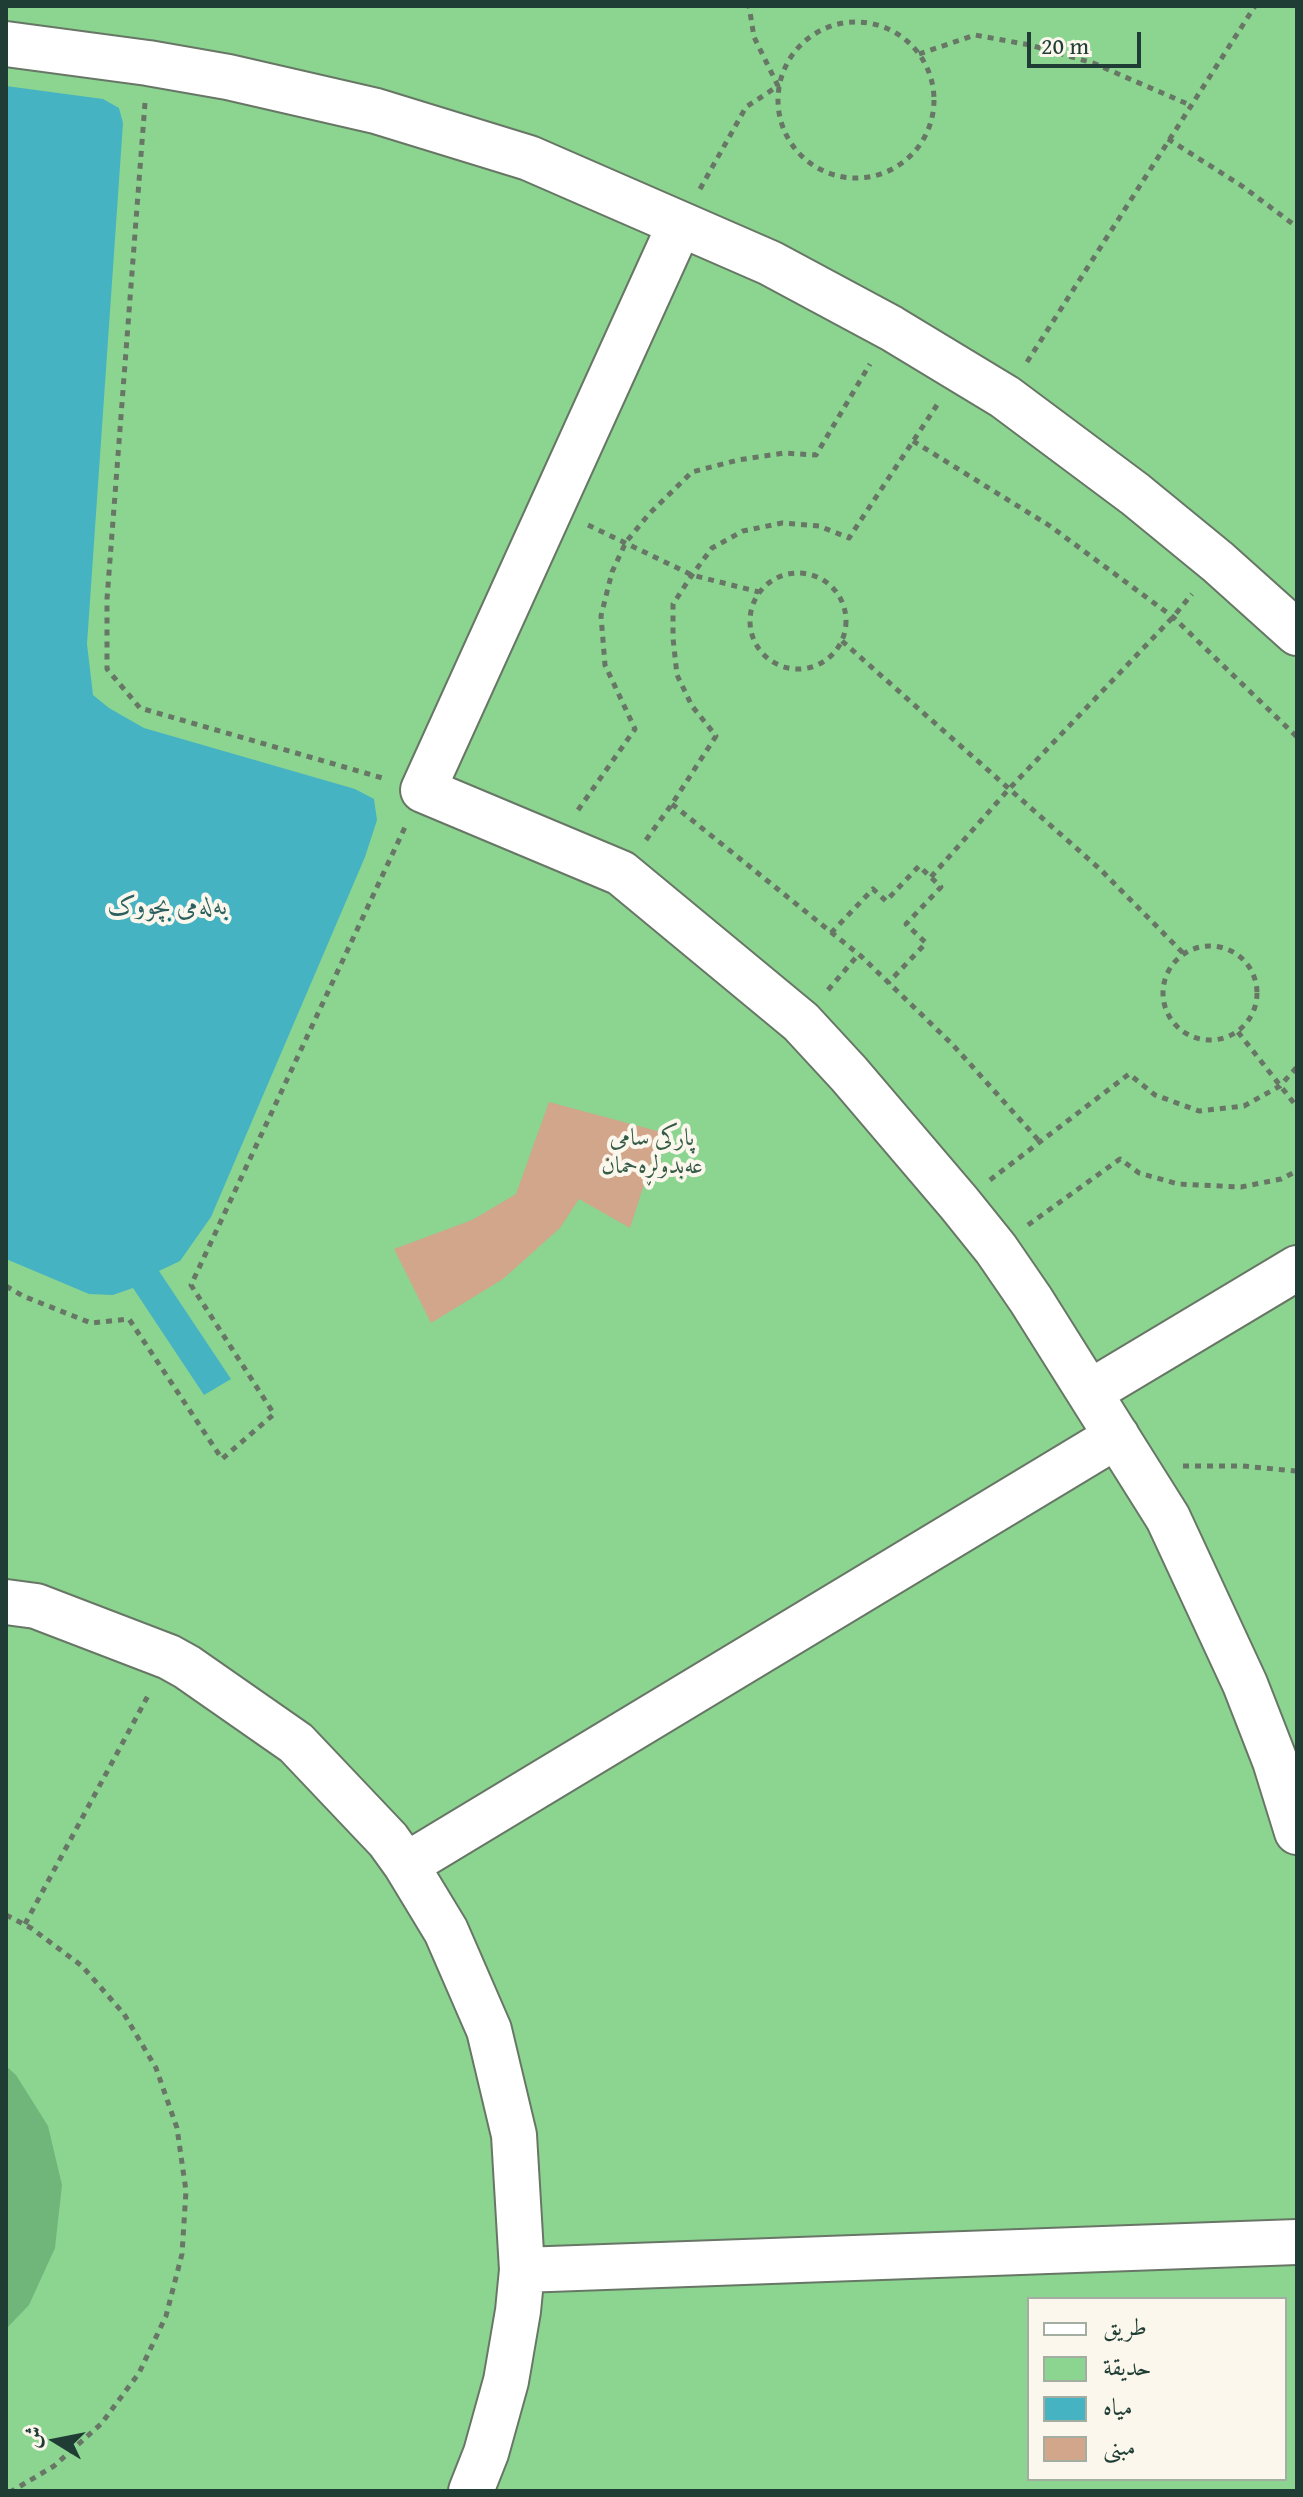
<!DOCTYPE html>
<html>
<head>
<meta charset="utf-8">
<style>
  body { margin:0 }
  #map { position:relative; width:1303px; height:2497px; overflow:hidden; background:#f1e0c3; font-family:"Gentium Book Plus",Amiri,serif }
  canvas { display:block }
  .frame { position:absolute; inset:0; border:8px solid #1f3d34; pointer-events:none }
  .legend { position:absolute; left:1027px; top:2297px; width:260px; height:184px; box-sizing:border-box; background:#fbf7ec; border:2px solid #a3ada2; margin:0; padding:10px 14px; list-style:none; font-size:24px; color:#1f3d34 }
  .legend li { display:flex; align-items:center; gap:16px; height:40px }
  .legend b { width:40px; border:2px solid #a3ada2 }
  .north { position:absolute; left:16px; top:2401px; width:80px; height:80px; -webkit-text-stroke:6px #fbf7ec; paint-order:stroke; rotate:280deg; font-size:22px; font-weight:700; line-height:32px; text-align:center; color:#1f3d34 }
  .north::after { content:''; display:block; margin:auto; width:28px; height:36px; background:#1f3d34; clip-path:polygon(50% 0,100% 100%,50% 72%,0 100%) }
  .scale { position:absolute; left:1027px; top:32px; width:114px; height:36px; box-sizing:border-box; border:4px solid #1f3d34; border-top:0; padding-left:10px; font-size:24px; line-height:28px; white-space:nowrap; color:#1f3d34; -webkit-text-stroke:6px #fbf7ec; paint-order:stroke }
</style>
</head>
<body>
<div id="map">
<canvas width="1303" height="2497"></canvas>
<div class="frame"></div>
<ul class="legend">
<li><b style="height:10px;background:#fff"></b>طريق</li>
<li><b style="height:22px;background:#8bd591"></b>حديقة</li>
<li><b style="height:22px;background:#46b3c3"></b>مياه</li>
<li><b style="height:22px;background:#d1a68a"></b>مبنى</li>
</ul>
<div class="north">ش</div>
<div class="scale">20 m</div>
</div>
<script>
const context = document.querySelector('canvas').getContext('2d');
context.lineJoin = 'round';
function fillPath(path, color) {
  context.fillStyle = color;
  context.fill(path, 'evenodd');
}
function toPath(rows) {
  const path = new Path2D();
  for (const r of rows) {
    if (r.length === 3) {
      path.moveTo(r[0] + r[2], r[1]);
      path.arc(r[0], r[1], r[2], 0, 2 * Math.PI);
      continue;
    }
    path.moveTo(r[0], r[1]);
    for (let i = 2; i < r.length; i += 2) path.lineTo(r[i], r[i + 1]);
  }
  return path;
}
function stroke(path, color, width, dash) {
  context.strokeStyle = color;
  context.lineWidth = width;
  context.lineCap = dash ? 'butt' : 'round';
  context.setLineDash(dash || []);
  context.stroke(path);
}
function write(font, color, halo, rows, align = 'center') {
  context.font = font + ' "Gentium Book Plus",Amiri,serif';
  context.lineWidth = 8;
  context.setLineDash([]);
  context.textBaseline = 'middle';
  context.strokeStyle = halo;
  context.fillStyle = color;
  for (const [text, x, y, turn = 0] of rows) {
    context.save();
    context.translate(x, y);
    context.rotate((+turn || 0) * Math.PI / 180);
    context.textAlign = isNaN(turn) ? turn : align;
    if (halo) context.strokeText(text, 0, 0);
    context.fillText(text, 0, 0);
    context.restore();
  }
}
fillPath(toPath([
  [6,6,1297,6,1297,2491,6,2491],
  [1029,2299,1285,2299,1285,2479,1029,2479]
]), '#8bd591');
fillPath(toPath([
  [6,2066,16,2075,48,2126,62,2185,55,2248,29,2305,6,2329]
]), '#70b67b');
fillPath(toPath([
  [6,86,103,99,119,108,123,123,87,644,93,695,109,708,144,728,355,789,374,799,377,820,365,857,211,1217,180,1261,159,1271,231,1379,204,1395,133,1288,113,1295,89,1294,6,1259]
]), '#46b3c3');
fillPath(toPath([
  [549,1102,661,1132,630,1228,579,1199,560,1228,503,1279,431,1323,394,1249,472,1220,516,1194]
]), '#d1a68a');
const minor = toPath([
  [6,44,148,63,228,77,376,111,529,158,770,263,891,328,1005,397,1135,494,1218,562,1297,633],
  [680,224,423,790,621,873,801,1022,849,1074,959,1203,996,1249,1031,1300,1168,1518,1245,1684,1275,1761,1297,1832],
  [1090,1392,1297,1268],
  [6,1602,36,1606,169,1657,187,1667,296,1743,388,1840,406,1865,446,1931,489,2030,514,2135,522,2270,518,2311,506,2381,486,2453,471,2491],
  [406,1865,1117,1436],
  [522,2270,1297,2242]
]);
stroke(minor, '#687666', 48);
stroke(toPath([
  [856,100,78],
  [919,54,975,35,1030,45,1093,63,1190,105],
  [145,103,107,599,107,669,140,708,386,779],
  [1168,139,1242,186,1297,227],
  [700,189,746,107,778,86,754,37,749,6],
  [1027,362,1255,6],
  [913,441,1050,526,1173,617,1297,737],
  [588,525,692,575,759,592],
  [798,621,48],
  [842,641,1101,870,1184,954],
  [672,804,862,957,953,1045,1041,1143],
  [578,810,635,729,605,665,601,616,612,572,626,542,649,514,692,472,738,460,784,453,816,455,870,364],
  [646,840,672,804,716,736,692,706,677,675,673,638,673,604,692,575,712,548,743,531,782,523,819,526,849,538,937,405],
  [931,877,1009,789,1173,617,1192,594],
  [831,933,873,889,886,901,919,866,941,887,906,924,926,943,888,983],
  [1210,993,47],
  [828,990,858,955],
  [1238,1032,1297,1107],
  [990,1180,1129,1074,1155,1095,1199,1111,1244,1106,1280,1086,1297,1067],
  [1028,1225,1120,1159,1139,1173,1178,1184,1241,1187,1281,1179,1297,1171],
  [6,1286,23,1296,91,1323,129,1319,222,1459,274,1414,191,1285,406,825],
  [1183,1466,1243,1466,1295,1471,1297,1478],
  [6,1915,31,1928,82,1966,124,2014,156,2068,177,2128,186,2191,182,2254,166,2316,139,2373,101,2424,54,2466,12,2491],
  [25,1924,150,1692]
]), '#687666', 5, [6, 6]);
stroke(minor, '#fff', 44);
write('24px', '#355b47', '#fbf7ec', [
  ["پارکی سامی",652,1139],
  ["عەبدولڕەحمان",652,1167]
]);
write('italic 26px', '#2b605f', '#fbf7ec', [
  ["بەلەمی بچووک",168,907]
]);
</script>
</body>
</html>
